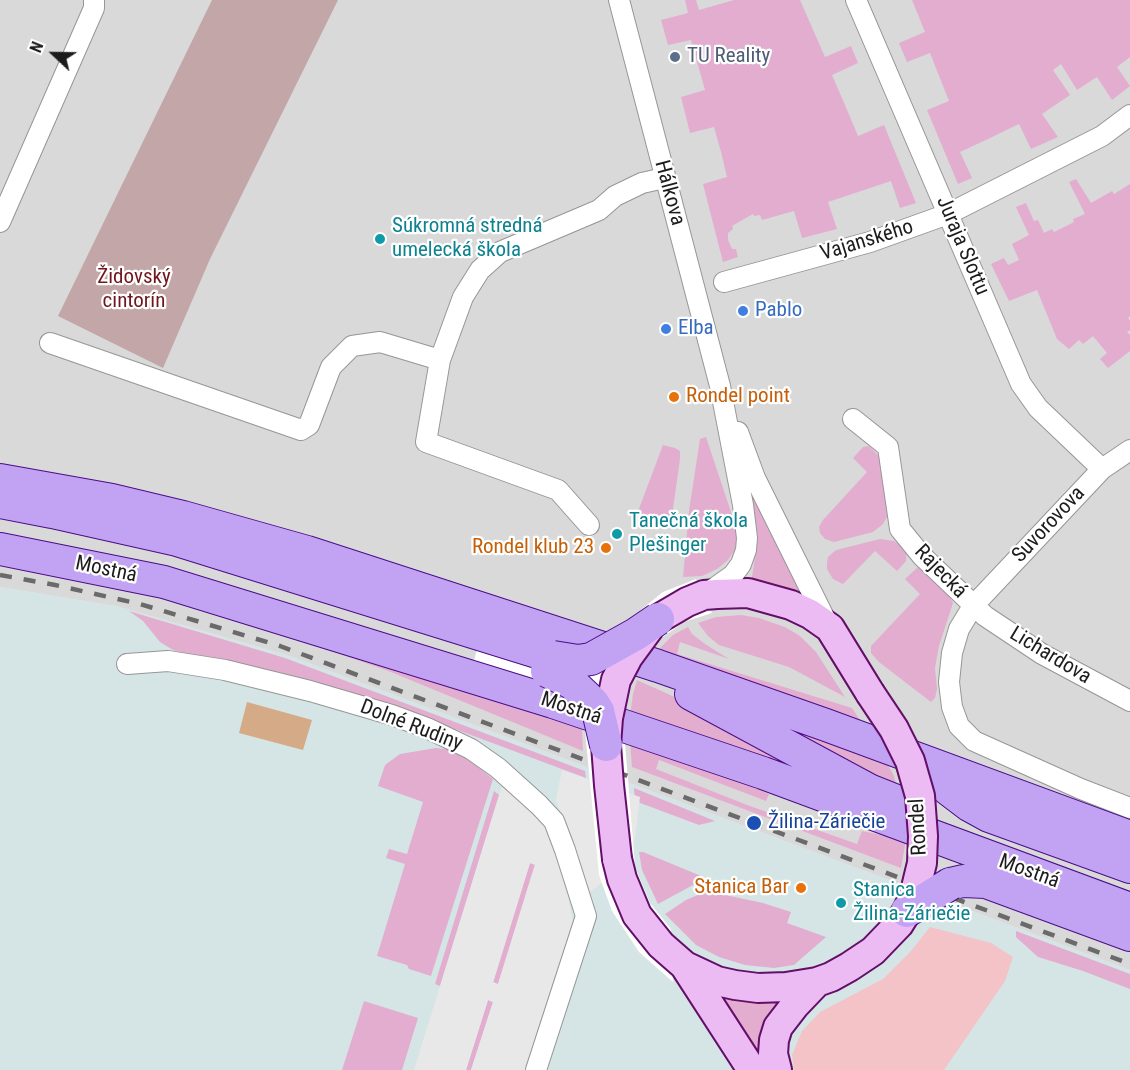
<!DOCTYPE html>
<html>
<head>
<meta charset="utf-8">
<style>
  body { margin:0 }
  #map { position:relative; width:1130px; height:1070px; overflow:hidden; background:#e8e3ed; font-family:"Roboto Condensed",sans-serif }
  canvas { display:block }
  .north { position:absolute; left:24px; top:24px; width:60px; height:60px; -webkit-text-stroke:4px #fff; paint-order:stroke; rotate:292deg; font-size:16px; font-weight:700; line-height:24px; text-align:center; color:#1c1c1c }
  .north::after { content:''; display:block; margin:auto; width:21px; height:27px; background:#1c1c1c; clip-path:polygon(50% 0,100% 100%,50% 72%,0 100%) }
</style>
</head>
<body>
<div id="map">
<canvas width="1130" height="1070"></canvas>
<div class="north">N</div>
</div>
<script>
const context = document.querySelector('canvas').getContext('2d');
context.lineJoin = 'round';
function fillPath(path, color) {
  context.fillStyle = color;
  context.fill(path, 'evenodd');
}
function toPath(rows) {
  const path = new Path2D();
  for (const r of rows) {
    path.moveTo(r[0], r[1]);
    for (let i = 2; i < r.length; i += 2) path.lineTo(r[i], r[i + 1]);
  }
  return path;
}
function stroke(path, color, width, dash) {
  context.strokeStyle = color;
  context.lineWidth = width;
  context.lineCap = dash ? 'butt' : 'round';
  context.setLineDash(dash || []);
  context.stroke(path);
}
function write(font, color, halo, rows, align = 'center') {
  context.font = font + ' "Roboto Condensed",sans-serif';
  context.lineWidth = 4.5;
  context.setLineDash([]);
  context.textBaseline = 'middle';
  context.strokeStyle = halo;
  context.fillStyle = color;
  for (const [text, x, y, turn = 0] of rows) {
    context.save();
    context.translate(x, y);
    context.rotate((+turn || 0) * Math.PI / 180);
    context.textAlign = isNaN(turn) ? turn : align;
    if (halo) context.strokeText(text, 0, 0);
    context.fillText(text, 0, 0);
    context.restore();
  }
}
fillPath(toPath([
  [0,0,1130,0,1130,970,287,655,116,606,0,587]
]), '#d9d9da');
fillPath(toPath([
  [0,587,116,606,287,655,1130,970,1130,1070,0,1070]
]), '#d5e5e5');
fillPath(toPath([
  [685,0,696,0,699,10,734,0,800,0,825,57,851,46,858,63,832,75,845,105,858,136,884,125,916,203,900,208,891,181,828,202,837,229,802,238,794,211,762,220,760,215,754,216,753,214,732,226,733,229,728,233,728,240,732,249,736,249,738,257,723,262,703,184,727,177,721,152,714,127,690,133,681,97,705,90,691,40,668,45,661,20,688,13],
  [912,0,1130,0,1130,57,1117,67,1130,86,1112,100,1097,77,1077,90,1061,64,1053,70,1070,95,1042,114,1058,137,1031,149,1019,124,990,138,960,152,972,178,958,184,927,110,949,101,930,53,907,62,899,43,925,32],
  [1076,179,1091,203,1112,191,1114,194,1130,184,1130,316,1128,318,1130,321,1130,330,1127,332,1130,335,1130,351,1108,368,1100,359,1107,353,1093,336,1083,344,1079,340,1069,349,1057,339,1037,290,1009,301,991,264,1004,258,1008,265,1019,260,1012,244,1029,235,1016,207,1026,203,1034,221,1038,220,1044,233,1052,229,1054,232,1074,222,1073,219,1085,214,1069,182],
  [706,437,735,524,737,541,734,551,728,560,717,569,702,576,683,577,689,511,700,439],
  [663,445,675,448,680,451,680,459,671,523,667,524,637,514],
  [869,446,881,458,888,509,887,517,883,524,873,532,834,542,825,539,820,533,819,527,823,520,867,472,853,458,863,447],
  [752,496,755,497,767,527,805,597,751,583,758,539],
  [880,539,894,541,907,550,906,561,897,571,875,551,843,584,833,579,827,569,827,563,828,557,836,550],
  [918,567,950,597,953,603,939,646,935,668,937,689,935,698,931,702,879,662,871,653,871,646,920,594,905,579],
  [129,611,285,658,585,771,586,778,388,704,249,666,210,657,187,654,173,650,160,642,143,621],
  [741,615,759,618,785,627,800,636,816,652,845,697,789,667,719,645,708,636,698,623,716,617],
  [688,627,692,634,705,644,729,659,680,642,677,654,852,708,864,726,655,653,673,635],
  [302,641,579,724,582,731,583,751,386,670],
  [637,680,677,698,849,789,630,715,633,694],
  [724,701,884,758,893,774,900,794],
  [630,741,703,766,769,794,766,801,659,760,656,769,747,805,857,844,862,831,906,840,901,868,632,767],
  [436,748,456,750,493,779,431,976,409,969,407,965,377,956,405,864,386,858,389,849,407,854,423,802,378,786,385,765,400,754],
  [634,788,715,821,699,825,635,801],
  [494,791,499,795,440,986,435,984],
  [639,852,643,852,706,878,658,904,642,870],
  [530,863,535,864,498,984,493,983],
  [711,892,763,903,791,912,787,923,826,937,794,965,774,968,745,965,719,957,696,945,665,914,686,900,700,894],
  [1016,931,1130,974,1130,989,1083,971,1038,957,1016,937],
  [718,994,781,1001,761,1035,758,1050,755,1051],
  [488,1000,493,1002,471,1070,466,1070],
  [364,1001,418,1018,402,1070,342,1070]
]), '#e3add0');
fillPath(toPath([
  [212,0,338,0,210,259,163,368,58,316]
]), '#c3a6a7');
fillPath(toPath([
  [930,927,991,943,1013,957,1005,981,944,1070,794,1070,792,1055,802,1031,820,1012,883,979,911,951]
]), '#f4c3c7');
fillPath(toPath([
  [247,702,312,720,303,750,239,733]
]), '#d5aa87');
fillPath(toPath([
  [562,770,640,797,632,862,588,893,556,800],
  [502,786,542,819,550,835,567,893,574,926,529,1070,471,1070,493,1002,488,1000,466,1070,414,1070],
  [530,863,535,865,498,984,493,982]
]), '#e8e8e8');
fillPath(toPath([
  [696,579,712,613,684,622,652,645,631,678,623,718,635,867,650,903,671,929,673,982,639,952,612,911,599,875,585,731,573,707,538,681,474,661,477,649,569,653,622,625,663,592]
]), '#fff');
const street = toPath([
  [619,0,720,386,743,505,747,538,746,550,741,564,733,575,706,594],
  [856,0,1021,384,1038,408,1102,469],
  [0,222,94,8,94,0],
  [724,282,870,242,948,214,1102,136,1130,115],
  [50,343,301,430,309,425,331,367,352,346,380,342,440,360],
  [853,419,888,447,900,529,922,556,985,616,1042,654,1130,701],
  [738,432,755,478,827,623],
  [1130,450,1102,469,973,606,959,629,952,653,949,682,952,707,959,726,974,741,1081,789,1130,808],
  [589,525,558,490,426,442,440,360,463,297,480,270,500,252,599,210,615,196,642,183,664,178],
  [127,664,168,661,225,670,310,691,392,715,427,728,471,749,498,768,539,805,554,821,565,850,586,916,536,1070]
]);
const secondary = toPath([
  [658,619,687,602,704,595,717,594,748,593,791,605,810,614,830,628,870,693],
  [617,859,622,879,637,915,661,945,685,966,717,981,735,985,758,988,786,987,817,982,831,977,849,967,873,951,899,924,907,911],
  [686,968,752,1070],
  [777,1070,773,1054,774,1040,778,1027,795,1005,817,982]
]);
const primary = toPath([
  [0,480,112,500,183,517,307,552,658,666,826,725,1130,837],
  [0,502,52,512,177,540,553,657],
  [0,549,164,582,553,702,763,773,1130,909],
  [691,694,869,790,899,802],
  [923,770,969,805,989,816,1130,867],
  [950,884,963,881,986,882,1130,935]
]);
stroke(street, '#969696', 22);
stroke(secondary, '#630e68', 32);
stroke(primary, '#4a0d87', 34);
stroke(street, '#fff', 20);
stroke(secondary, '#ecbbf3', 28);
stroke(primary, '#c2a2f3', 32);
stroke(toPath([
  [0,575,55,585,140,604,280,646,1130,964]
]), '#6a6a6a', 4.5, [12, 12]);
const secondaryBridge = toPath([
  [870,693,894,729,910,761,920,796,923,836,922,863,914,896,907,911],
  [617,859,609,785,606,745,608,718,616,680,628,657,650,627]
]);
const primaryBridge = toPath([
  [553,657,578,661,591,659,636,634,658,619],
  [547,671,572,683,593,703,598,711,606,745],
  [907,911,950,884]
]);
stroke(secondaryBridge, '#630e68', 32, []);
stroke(primaryBridge, '#4a0d87', 34, []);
stroke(secondaryBridge, '#ecbbf3', 28);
stroke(primaryBridge, '#c2a2f3', 32);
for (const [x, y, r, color] of [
  [675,57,6,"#5c6f8a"],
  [380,239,6,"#0f9aa8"],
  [743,311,6,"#3f7fe0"],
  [666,329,6,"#3f7fe0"],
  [674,397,6,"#e8710a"],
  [617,534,6,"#0f9aa8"],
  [606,548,6,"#e8710a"],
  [754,823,8,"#1a4fb4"],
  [801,888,6,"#e8710a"],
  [841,903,6,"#0f9aa8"]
]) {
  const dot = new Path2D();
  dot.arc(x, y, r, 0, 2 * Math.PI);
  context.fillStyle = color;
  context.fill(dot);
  stroke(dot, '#fff', 2);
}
write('21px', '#4e5e75', '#fff', [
  ["TU Reality",687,57]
], 'left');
write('21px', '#1c1c1c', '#fff', [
  ["Hálkova",669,193,75],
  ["Vajanského",867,241,-17],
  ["Juraja Slottu",962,246,67],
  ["Suvorovova",1049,525,-47],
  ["Mostná",106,570,12],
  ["Rajecká",940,572,46],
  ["Lichardova",1050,656,31],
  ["Mostná",571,709,18],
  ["Dolné Rudiny",411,726,21],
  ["Rondel",919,827,-93],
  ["Mostná",1029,872,20]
]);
write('21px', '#0d838f', '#fff', [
  ["Súkromná stredná",392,227],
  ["umelecká škola",392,251],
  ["Tanečná škola",629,522],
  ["Plešinger",629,546],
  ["Stanica",853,891],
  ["Žilina-Záriečie",853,915]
], 'left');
write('21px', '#70151d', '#fff', [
  ["Židovský",134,278],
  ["cintorín",134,302]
]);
write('21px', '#366cbe', '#fff', [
  ["Pablo",755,311],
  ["Elba",678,329]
], 'left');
write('21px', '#c56008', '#fff', [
  ["Rondel point",686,397,"left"],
  ["Rondel klub 23",594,548],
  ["Stanica Bar",789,888]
], 'right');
write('21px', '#164399', '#fff', [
  ["Žilina-Záriečie",768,823]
], 'left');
</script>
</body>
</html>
